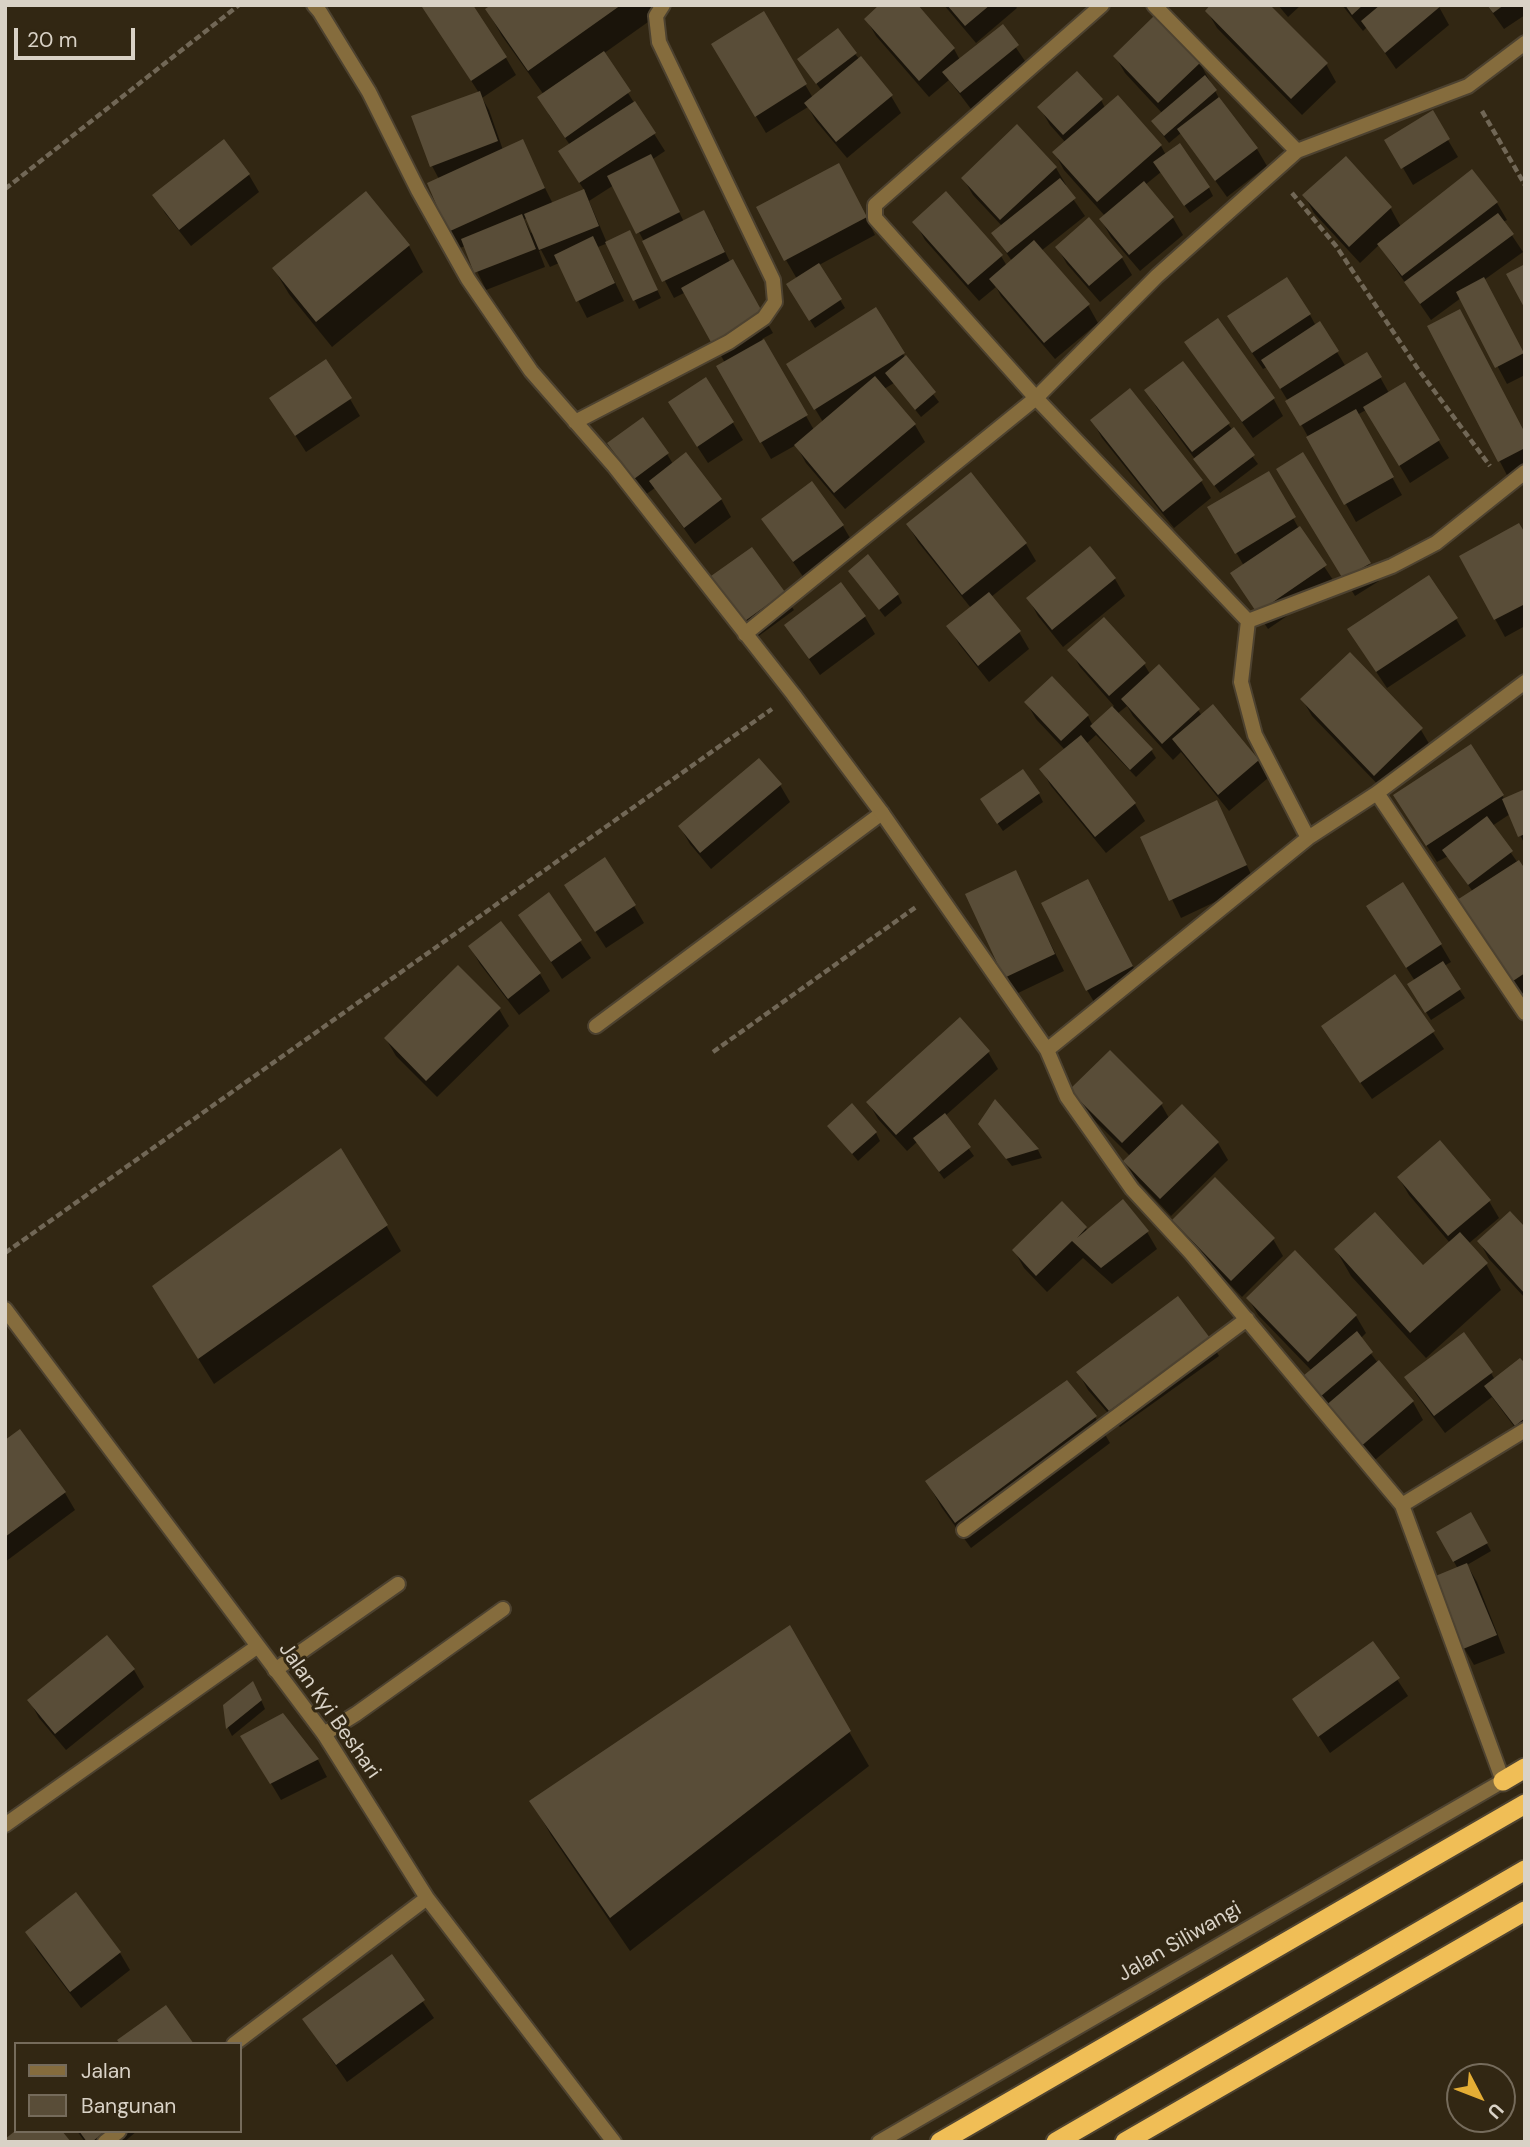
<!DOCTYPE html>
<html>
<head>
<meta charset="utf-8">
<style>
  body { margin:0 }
  #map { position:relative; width:1530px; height:2147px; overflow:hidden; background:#322713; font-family:"DM Sans",sans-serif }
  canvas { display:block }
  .frame { position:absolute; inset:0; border:7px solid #d9d2c6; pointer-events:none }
  .legend { position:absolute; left:14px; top:2042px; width:228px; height:91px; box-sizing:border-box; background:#322713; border:2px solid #756b5b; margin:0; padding:9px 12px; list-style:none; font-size:21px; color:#d9d2c6 }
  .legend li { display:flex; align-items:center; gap:14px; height:35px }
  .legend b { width:35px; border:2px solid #756b5b }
  .north { position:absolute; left:1446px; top:2063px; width:70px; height:70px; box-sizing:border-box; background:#322713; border:2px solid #756b5b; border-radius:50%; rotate:132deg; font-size:19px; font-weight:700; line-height:28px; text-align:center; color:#d9d2c6 }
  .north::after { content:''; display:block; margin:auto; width:24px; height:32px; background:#e4ad35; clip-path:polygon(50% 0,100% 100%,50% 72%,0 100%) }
  .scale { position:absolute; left:14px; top:28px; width:121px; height:32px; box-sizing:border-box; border:4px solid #d9d2c6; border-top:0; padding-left:9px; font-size:21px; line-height:24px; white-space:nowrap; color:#d9d2c6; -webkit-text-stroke:5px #322713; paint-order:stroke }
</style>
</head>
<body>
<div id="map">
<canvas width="1530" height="2147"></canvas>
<div class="frame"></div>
<ul class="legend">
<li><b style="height:9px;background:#856c3d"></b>Jalan</li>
<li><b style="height:19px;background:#594d38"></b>Bangunan</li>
</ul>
<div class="north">U</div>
<div class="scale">20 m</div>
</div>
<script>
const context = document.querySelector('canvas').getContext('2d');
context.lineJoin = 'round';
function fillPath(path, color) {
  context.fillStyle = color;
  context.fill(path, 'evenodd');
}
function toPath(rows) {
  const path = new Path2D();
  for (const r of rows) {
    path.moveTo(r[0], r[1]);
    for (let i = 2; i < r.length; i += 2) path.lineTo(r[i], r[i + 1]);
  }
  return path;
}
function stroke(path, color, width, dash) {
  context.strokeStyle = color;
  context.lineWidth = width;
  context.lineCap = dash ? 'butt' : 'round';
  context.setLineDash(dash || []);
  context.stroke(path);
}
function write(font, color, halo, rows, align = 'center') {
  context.font = font + ' "DM Sans",sans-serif';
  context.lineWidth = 6;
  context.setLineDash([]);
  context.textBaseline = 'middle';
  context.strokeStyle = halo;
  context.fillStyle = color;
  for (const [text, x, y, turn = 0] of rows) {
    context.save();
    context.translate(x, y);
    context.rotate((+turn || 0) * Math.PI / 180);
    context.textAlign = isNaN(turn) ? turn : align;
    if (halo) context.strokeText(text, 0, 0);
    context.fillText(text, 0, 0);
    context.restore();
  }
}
fillPath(toPath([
  [494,5,672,5,603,54,665,151,653,159,684,222,714,229,730,262,732,261,773,333,762,339,814,430,823,422,788,364,875,309,906,359,939,402,921,417,894,383,884,389,915,425,925,442,845,509,806,463,796,445,771,459,718,367,725,363,686,292,674,298,614,185,589,201,607,243,634,240,661,298,639,309,608,243,598,247,624,301,587,318,559,263,550,267,541,250,539,251,545,267,486,290,465,246,460,248,450,231,429,184,439,179,432,166,479,93,435,24,506,58,516,75,482,98,489,110,503,150,522,142,553,204,585,191,570,169,570,145,549,115,544,95,502,36,487,10],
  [528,218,533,232,531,233,524,219],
  [944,5,1015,5,1017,8,976,43],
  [1278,5,1301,5,1288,17],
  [1342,5,1438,5,1449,25,1396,69,1367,27,1363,31],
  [1487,5,1525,5,1525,15,1504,29],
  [1207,11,1326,64,1336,82,1302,115,1217,28],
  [763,14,813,98,822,91,804,67,855,54,891,96,901,113,847,158,816,121,808,107,766,133,713,45],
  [866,19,954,49,960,60,1002,27,1027,64,971,109,949,80,929,97,876,36],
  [1115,56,1200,63,1220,100,1257,149,1267,166,1227,197,1181,133,1169,143,1158,129,1153,121,1162,113,1125,73],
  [1101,100,1105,108,1161,146,1166,155,1209,188,1213,196,1190,213,1161,172,1145,185,1173,218,1183,235,1140,271,1111,237,1101,220,1105,216,1064,170,1054,152,1066,143,1050,125,1040,108],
  [1432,113,1458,157,1413,185,1387,141],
  [1346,158,1391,209,1401,227,1497,203,1507,220,1503,222,1523,252,1484,280,1525,356,1525,375,1507,384,1461,298,1431,320,1379,245,1360,263,1314,213,1304,195],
  [1056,168,1066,185,1064,186,1085,216,1041,251,1088,305,1098,323,1055,359,1001,296,996,287,979,301,925,240,915,222,1001,256,1007,266,1012,261,993,234,1002,226,973,195,963,178],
  [249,175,259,192,191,246,165,213,155,195],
  [849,183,875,235,819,265,845,308,815,328,788,285,797,279,786,260],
  [366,194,409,246,423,272,332,347,289,294,274,269],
  [1089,220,1122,258,1132,275,1100,302,1067,264,1057,247],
  [1310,315,1316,326,1320,324,1346,367,1367,354,1389,393,1404,384,1449,458,1410,483,1366,410,1357,415,1402,495,1356,522,1288,401,1267,367,1263,369,1239,334],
  [1430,327,1525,435,1525,471,1509,479],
  [1186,343,1273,398,1283,416,1253,438],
  [1147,391,1228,424,1258,464,1220,493,1157,408],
  [350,399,360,416,306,452,282,415],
  [680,420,733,423,743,440,708,463],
  [1092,420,1201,481,1211,498,1174,528,1102,438],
  [610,444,667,454,673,464,721,499,731,517,695,544,655,488,645,495],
  [1268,473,1298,527,1335,583,1268,629,1243,591,1244,566,1210,507],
  [1288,487,1369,564,1379,581,1355,596],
  [763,519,843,526,853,543,804,578],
  [908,525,1026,544,1036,561,991,597,1019,632,1029,649,989,682,959,644,949,627,971,608,918,542],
  [1525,536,1525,626,1505,637,1461,557],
  [752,549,794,610,756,638,713,577],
  [1090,549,1115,579,1125,596,1063,647,1038,616,1028,598],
  [855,579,898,595,902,603,885,617],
  [865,617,875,634,820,675,786,626],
  [1456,619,1466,636,1387,688,1359,646],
  [1070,650,1144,664,1150,674,1198,710,1202,716,1213,707,1258,761,1268,778,1229,811,1181,752,1173,760,1133,716,1127,706,1117,714,1151,750,1156,758,1136,777,1096,735,1086,744,1135,804,1145,821,1106,853,1051,786,1041,769,1065,750,1036,719,1026,702,1088,716,1093,726,1114,706,1080,667],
  [1302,699,1421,730,1431,747,1385,792,1312,716],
  [1471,747,1505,800,1525,791,1525,845,1510,814,1492,826,1525,873,1525,997,1522,999,1469,918,1473,892,1448,856,1437,862,1406,813],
  [780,785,790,802,711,869,690,844,680,827],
  [1039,794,1043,802,1003,831,987,808],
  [1226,820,1255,883,1181,918,1142,837],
  [1015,872,1064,971,1016,994,967,894],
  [549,895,591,958,562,979,520,915],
  [1098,898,1142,984,1097,1007,1087,990],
  [576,902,634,906,644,923,606,948],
  [1378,924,1441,945,1451,962,1444,966,1465,998,1431,1020,1409,985,1415,981],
  [470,947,540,974,550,991,519,1015,480,964],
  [1395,976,1444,1049,1372,1099,1333,1044],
  [499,1009,509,1026,437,1097,396,1056,386,1039],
  [988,1052,998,1069,945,1116,974,1156,944,1179,917,1142,907,1151,878,1119,868,1102],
  [1071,1090,1161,1104,1169,1118,1218,1143,1228,1160,1171,1216,1135,1178,1125,1161,1130,1156,1081,1107],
  [995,1102,1038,1150,1042,1158,1012,1166,985,1132],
  [829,1126,876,1133,880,1141,858,1161],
  [1399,1178,1489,1201,1499,1218,1468,1244,1486,1264,1501,1290,1426,1358,1351,1276,1336,1250,1423,1268,1450,1243,1409,1195],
  [1174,1220,1273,1239,1283,1256,1242,1297,1184,1238],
  [386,1225,401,1251,214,1384,169,1312],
  [1086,1228,1087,1231,1147,1232,1157,1249,1112,1284,1083,1258,1047,1292,1024,1268,1014,1250],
  [1525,1229,1525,1298,1489,1259,1479,1241],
  [1248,1298,1356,1316,1366,1333,1360,1339,1378,1363,1413,1402,1423,1420,1370,1464,1315,1394,1312,1371,1258,1315],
  [1209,1339,1219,1356,1120,1427,1088,1390,1078,1372],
  [1525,1366,1525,1441,1492,1397,1445,1433,1416,1394,1406,1377,1491,1373,1495,1380],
  [1095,1417,1110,1443,971,1548,942,1508,927,1482],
  [5,1442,65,1493,75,1510,5,1562],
  [1470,1514,1491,1551,1467,1565,1477,1582,1505,1653,1474,1665,1464,1648,1458,1569,1438,1533],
  [789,1628,869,1766,630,1951,551,1835,532,1802],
  [107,1637,134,1670,144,1687,66,1750,39,1718,29,1700],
  [1373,1643,1408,1696,1330,1753,1294,1699],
  [257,1691,265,1709,232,1736,228,1728,225,1705],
  [282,1715,318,1760,327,1777,281,1800,243,1737],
  [27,1932,120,1953,130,1970,81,2008,37,1950],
  [391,1956,434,2018,347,2082,304,2020],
  [77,2131,137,2131,124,2142,85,2142]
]), '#0007');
fillPath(toPath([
  [424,5,473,5,507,57,471,81,422,7],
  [491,5,621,5,528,71,485,9],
  [879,5,918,5,955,48,919,81,864,19],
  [947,5,990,5,965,26],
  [1210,5,1270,5,1328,63,1291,99,1205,11],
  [1345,5,1363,5,1352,15],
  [1380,5,1442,5,1385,53,1361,21],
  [1487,5,1504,5,1493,13],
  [764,11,807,84,755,117,711,44],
  [1155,15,1201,62,1158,103,1113,56],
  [1003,24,1019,45,960,93,942,72],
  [838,28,857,53,816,84,797,59],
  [604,51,631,91,565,138,537,97],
  [861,56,893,95,836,142,804,103],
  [1077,71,1103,99,1063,135,1037,107],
  [1205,75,1217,90,1164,136,1151,121],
  [480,91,498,141,430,167,411,116],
  [1118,95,1162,145,1097,202,1052,152],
  [1219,97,1258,148,1215,181,1177,129],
  [635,101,656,133,579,183,558,151],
  [1433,110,1450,139,1401,169,1384,140],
  [1017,124,1057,167,1000,220,961,178],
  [224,139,250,174,179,230,152,195],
  [523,139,545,188,448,232,427,183],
  [1180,143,1210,187,1184,206,1153,162],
  [651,154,680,212,636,234,607,176],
  [1346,156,1392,207,1349,247,1302,195],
  [839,163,867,217,784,261,756,207],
  [1472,169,1498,202,1402,276,1377,244],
  [1060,178,1076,198,1007,253,991,233],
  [1144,181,1174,217,1129,255,1099,219],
  [584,189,599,226,539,250,524,214],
  [366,191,410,245,316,322,272,268],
  [946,191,1003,255,968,285,912,222],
  [704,210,725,252,662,282,642,241],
  [1498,213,1514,234,1420,304,1404,282],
  [522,214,536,249,474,273,461,239],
  [1089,217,1123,257,1089,286,1055,247],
  [630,230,658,290,633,301,605,242],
  [593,236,615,283,576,302,554,255],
  [1034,240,1090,304,1044,343,989,279],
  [733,259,764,315,712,344,681,288],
  [819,263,842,299,809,321,786,284],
  [1525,264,1525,309,1506,274],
  [1287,277,1311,314,1252,353,1227,316],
  [1484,277,1524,353,1495,368,1456,292],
  [876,307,905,353,814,410,786,364],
  [1460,309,1525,433,1525,448,1498,462,1427,326],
  [1218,318,1275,398,1242,422,1184,342],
  [1320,321,1339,351,1280,389,1261,360],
  [764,339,808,415,760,443,716,366],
  [1367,352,1382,377,1300,426,1285,401],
  [906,355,936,392,915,410,885,373],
  [326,359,352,398,295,436,269,398],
  [1183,361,1230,423,1192,452,1144,390],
  [875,376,916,424,834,493,794,445],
  [706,377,734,422,697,447,668,402],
  [1405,382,1440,440,1399,466,1363,407],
  [1130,388,1203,480,1163,512,1090,420],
  [1356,409,1394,477,1344,505,1306,437],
  [643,417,669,453,634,479,607,443],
  [1234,427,1255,455,1214,486,1193,459],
  [686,452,722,499,684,528,649,481],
  [1303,452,1371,563,1343,579,1276,469],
  [1269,471,1296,517,1235,554,1207,507],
  [971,472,1027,543,962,595,906,524],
  [812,481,844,525,793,562,761,519],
  [1519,523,1525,533,1525,604,1494,620,1459,556],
  [1300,526,1327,565,1257,613,1230,573],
  [1090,546,1116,578,1052,630,1026,598],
  [752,547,785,592,745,621,711,576],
  [868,554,899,594,879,610,848,571],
  [1429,575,1458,618,1376,672,1347,629],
  [841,582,866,616,809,659,784,625],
  [989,592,1021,631,978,666,946,626],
  [1104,617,1146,663,1109,696,1067,650],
  [1350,652,1423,728,1374,776,1300,699],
  [1159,664,1200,709,1162,744,1121,699],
  [1052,676,1089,715,1061,741,1024,702],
  [1213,704,1259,760,1218,795,1172,739],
  [1112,706,1153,749,1130,770,1090,726],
  [1081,735,1136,803,1095,837,1039,769],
  [1471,744,1504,795,1426,846,1393,795],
  [759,758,782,784,700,853,678,826],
  [1023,769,1040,793,997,824,980,799],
  [1525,789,1525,834,1518,837,1502,799],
  [1217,800,1247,865,1169,901,1140,837],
  [1487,816,1513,851,1468,885,1442,850],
  [605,857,636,905,595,932,564,885],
  [1519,860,1525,869,1525,973,1510,983,1457,900],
  [1016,870,1055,954,1004,978,965,894],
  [1088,879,1133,966,1086,991,1041,903],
  [1403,882,1442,944,1406,968,1366,906],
  [549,892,582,940,551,962,518,915],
  [501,921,541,973,508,999,468,946],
  [1443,961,1461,989,1425,1013,1407,984],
  [458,965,501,1008,426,1081,384,1038],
  [1395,974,1435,1031,1360,1083,1321,1026],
  [960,1017,990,1051,896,1135,866,1102],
  [1110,1050,1163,1103,1122,1143,1069,1090],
  [995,1099,1039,1149,1006,1159,978,1124],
  [852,1103,877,1132,852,1154,827,1126],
  [1182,1104,1219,1142,1160,1199,1123,1161],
  [945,1113,971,1147,939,1172,913,1138],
  [1440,1140,1491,1200,1448,1236,1397,1177],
  [341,1148,388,1225,198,1359,152,1286],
  [1215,1177,1275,1238,1231,1281,1172,1220],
  [1123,1199,1149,1231,1101,1268,1072,1241,1036,1276,1012,1250,1062,1201,1087,1227,1077,1238],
  [1510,1211,1525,1227,1525,1294,1477,1241],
  [1375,1212,1423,1265,1460,1232,1488,1263,1410,1333,1334,1249],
  [1295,1250,1357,1315,1308,1362,1246,1298],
  [1178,1296,1210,1338,1109,1411,1076,1372],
  [1357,1331,1373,1352,1320,1397,1303,1376],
  [1464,1332,1493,1372,1434,1416,1404,1377],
  [1520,1358,1525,1363,1525,1418,1515,1426,1484,1386],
  [1379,1360,1414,1401,1359,1448,1324,1407],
  [1067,1380,1097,1416,955,1523,925,1481],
  [20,1429,66,1492,5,1537,5,1440],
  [1471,1512,1488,1543,1453,1562,1436,1532],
  [1467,1563,1497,1635,1463,1649,1433,1577],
  [790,1625,851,1731,610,1918,529,1801],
  [107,1635,135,1669,55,1734,27,1700],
  [1373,1641,1400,1678,1318,1737,1292,1699],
  [253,1681,262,1700,226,1729,223,1705],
  [283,1713,319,1759,270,1784,240,1736],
  [76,1892,121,1952,70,1992,25,1932],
  [392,1954,425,2000,336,2065,302,2019],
  [166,2005,194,2044,120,2044,117,2040],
  [15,2131,62,2131,71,2142,5,2142,5,2139],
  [79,2131,105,2131,92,2142,87,2142]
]), '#594d38');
const service = toPath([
  [596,1026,882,813],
  [275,1670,398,1584],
  [324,1734,356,1714,503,1609]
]);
const minor = toPath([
  [314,5,320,12,369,92,418,190,468,279,531,371,614,466,793,694,882,813,1047,1050,1067,1097,1132,1189,1191,1253,1402,1505,1503,1781],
  [1297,151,1468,86,1525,43],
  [575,422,729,342,764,318,775,302,773,280,659,42,656,16,663,5],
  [1248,621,1392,566,1436,543,1525,472],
  [745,634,1036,398,875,218,875,205,1102,5],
  [1377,793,1525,1013],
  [1308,838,1377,793,1525,682],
  [1047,1050,1308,838,1255,735,1241,682,1248,621,1036,398,1157,276,1297,151,1154,5],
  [5,1309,324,1734,427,1898,614,2142],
  [1402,1505,1525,1430],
  [964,1530,1247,1319],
  [5,1825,258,1646],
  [234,2044,427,1898],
  [105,2142,119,2131]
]);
const tertiary = toPath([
  [879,2142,1503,1781]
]);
const trunk = toPath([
  [1503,1781,1525,1768],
  [940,2142,1525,1804],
  [1056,2142,1525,1870],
  [1125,2142,1525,1911]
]);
stroke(service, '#4d4230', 18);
stroke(minor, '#4d4230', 18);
stroke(tertiary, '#4d4230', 18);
stroke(trunk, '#4d4230', 23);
stroke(toPath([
  [1482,111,1525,185],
  [5,189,239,5],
  [1292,193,1336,246,1418,369,1490,466],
  [713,1052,916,907],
  [5,1253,772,709]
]), '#716756', 4.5, [7, 3.5]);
stroke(service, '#856c3d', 14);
stroke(minor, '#856c3d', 14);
stroke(tertiary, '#856c3d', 14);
stroke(trunk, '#f0be56', 19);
write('21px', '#d9d2c6', '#322713', [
  ["Jalan Kyi Beshari",329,1711,55],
  ["Jalan Siliwangi",1180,1942,-30]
]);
</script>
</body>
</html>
